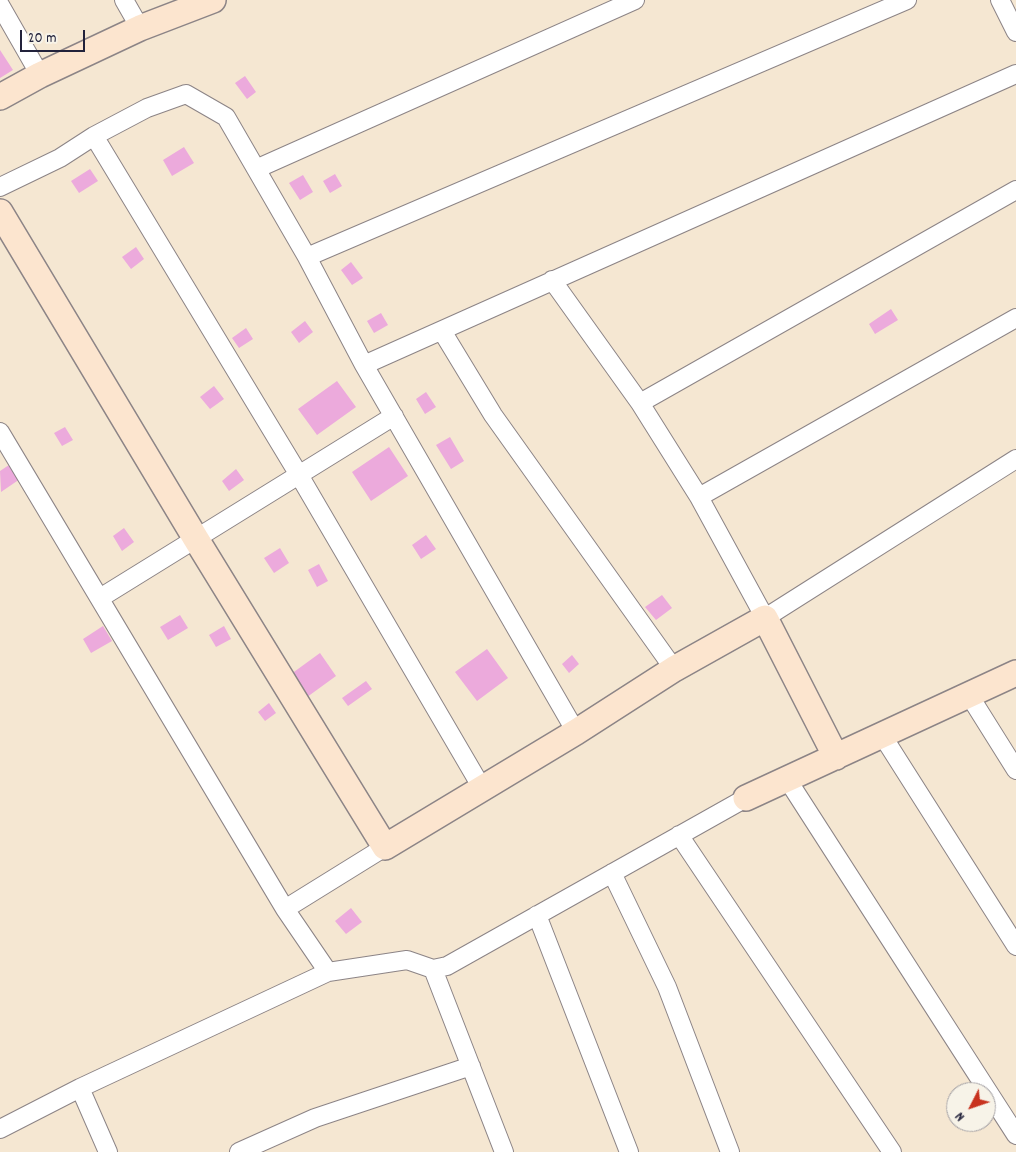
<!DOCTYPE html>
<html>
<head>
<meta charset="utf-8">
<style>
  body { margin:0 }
  #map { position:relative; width:1016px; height:1152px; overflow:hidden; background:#f5e7d2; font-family:Dekko,sans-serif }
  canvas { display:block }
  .north { position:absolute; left:946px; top:1082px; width:50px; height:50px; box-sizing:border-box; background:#f7f3e8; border:1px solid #a29fa3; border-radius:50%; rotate:229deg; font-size:14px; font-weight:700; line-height:20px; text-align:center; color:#22223b }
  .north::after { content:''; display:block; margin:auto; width:18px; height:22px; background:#c8321e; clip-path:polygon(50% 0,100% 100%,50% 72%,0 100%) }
  .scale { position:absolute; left:20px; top:30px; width:65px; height:22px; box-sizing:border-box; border:2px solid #22223b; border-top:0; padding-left:6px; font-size:15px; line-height:18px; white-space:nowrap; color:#22223b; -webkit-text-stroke:4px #f7f3e8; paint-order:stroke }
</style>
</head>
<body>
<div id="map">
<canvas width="1016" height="1152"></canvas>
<div class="north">N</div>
<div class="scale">20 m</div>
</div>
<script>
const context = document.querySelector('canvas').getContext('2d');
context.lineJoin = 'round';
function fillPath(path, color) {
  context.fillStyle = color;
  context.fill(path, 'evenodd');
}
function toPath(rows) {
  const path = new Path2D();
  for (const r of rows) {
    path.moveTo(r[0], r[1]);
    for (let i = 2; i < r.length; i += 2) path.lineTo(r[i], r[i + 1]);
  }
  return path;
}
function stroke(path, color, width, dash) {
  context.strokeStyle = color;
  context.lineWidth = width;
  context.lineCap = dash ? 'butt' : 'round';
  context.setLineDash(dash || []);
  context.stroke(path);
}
fillPath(toPath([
  [0,50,13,70,0,78],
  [245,76,256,92,247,99,235,83],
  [184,147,194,163,172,176,163,160],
  [90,169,98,181,79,193,71,181],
  [335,174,342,186,330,193,323,181],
  [303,175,313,192,300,200,289,183],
  [136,247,144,259,131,269,122,257],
  [351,262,363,278,352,285,341,270],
  [891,309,898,320,875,334,869,324],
  [381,313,388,325,374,333,367,321],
  [305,321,313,332,299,343,291,332],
  [246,328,253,339,239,348,232,338],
  [337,381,356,407,317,435,298,409],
  [214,386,224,399,210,409,200,397],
  [426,392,436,407,425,414,416,399],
  [65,427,73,440,62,446,54,433],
  [450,437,464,461,451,469,436,445],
  [389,447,408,476,371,501,352,472],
  [9,465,20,479,1,492,0,471],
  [236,469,244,480,229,491,222,481],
  [124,528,134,542,122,551,113,536],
  [426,535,436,549,421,559,412,545],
  [280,548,289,563,274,573,264,558],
  [319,564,328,581,317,587,308,570],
  [662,595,672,608,656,620,645,607],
  [180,615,188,628,168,640,160,627],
  [103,626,112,641,91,653,83,639],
  [224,626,231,639,216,647,209,635],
  [487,649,508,678,477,701,455,672],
  [320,653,336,676,303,700,287,677],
  [572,655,579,664,569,673,562,664],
  [366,681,372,689,348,706,342,698],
  [269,703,276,713,265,721,258,712],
  [351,908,362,922,346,934,335,921]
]), '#ecaadc');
const street = toPath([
  [124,0,140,28],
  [1000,0,1016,32],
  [0,5,40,75],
  [94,136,299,475,482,788],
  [256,169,635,0],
  [0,187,60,158,94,136,147,108,186,94,226,117,307,257,364,365,576,732],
  [307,257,907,0],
  [552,280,640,403,699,497,765,618,1016,459],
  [442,331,493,415,674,669],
  [364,365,1016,74],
  [640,403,1016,190],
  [0,432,285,909,385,847],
  [699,497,1016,318],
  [100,598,394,416],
  [969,695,1016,770],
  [882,735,1016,946],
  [787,779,1016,1135],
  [679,835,892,1152],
  [612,873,667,987,730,1152],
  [285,909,328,972],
  [537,915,629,1152],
  [80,1088,108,1152],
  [0,1129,80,1088,328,972,407,960,433,969],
  [239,1152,315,1118,471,1066],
  [504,1152,433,969,447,966,746,798]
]);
const secondary = toPath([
  [0,97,40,75,140,28,213,0],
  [0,212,196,539,385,847,576,732,674,669,765,618,836,757],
  [746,798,1016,673]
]);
stroke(street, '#8c8486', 20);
stroke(secondary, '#8c8486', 28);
stroke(street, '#fff', 18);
stroke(secondary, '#fce5cf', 25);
</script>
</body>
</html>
